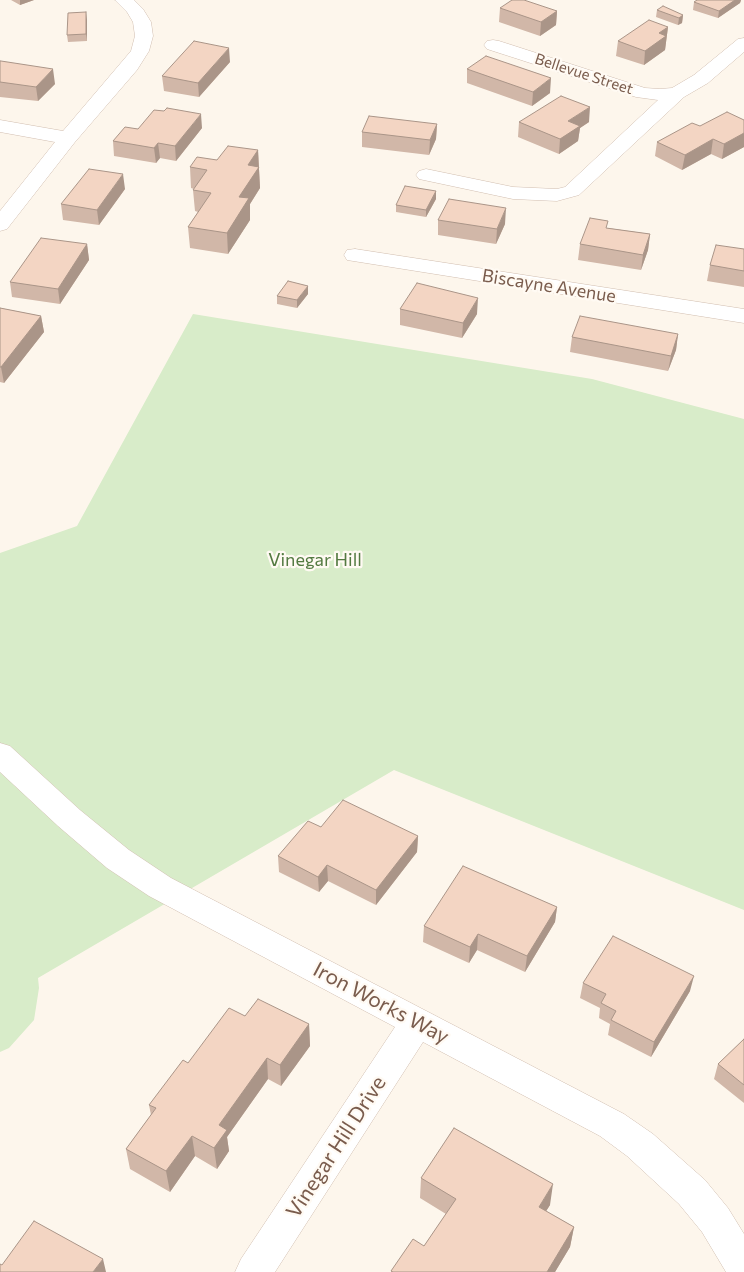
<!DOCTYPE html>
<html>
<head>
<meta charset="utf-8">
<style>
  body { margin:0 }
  canvas { display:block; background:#fdf6ec }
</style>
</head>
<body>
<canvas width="744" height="1272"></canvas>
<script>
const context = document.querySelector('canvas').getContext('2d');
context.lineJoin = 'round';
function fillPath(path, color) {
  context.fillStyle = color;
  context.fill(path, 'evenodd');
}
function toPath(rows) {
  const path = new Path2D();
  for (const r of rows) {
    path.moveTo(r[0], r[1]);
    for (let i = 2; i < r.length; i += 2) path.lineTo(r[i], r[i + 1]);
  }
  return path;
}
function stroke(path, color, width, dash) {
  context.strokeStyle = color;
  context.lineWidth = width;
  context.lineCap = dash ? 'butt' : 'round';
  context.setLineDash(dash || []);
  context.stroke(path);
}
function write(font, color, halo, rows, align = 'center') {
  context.font = font + ' Commissioner,sans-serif';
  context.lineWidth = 4.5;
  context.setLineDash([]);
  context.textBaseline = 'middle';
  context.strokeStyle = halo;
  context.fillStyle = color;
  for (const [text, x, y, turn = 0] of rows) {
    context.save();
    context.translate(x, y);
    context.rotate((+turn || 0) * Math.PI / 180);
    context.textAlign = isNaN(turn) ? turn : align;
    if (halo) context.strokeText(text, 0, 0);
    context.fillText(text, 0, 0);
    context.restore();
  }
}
fillPath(toPath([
  [193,314,592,379,744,419,744,910,394,770,38,978,39,988,34,1020,9,1048,0,1052,0,553,77,526]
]), '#d8ecc9');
const street = toPath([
  [115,0,134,0,143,9,151,22,153,36,149,51,137,70,75,142,7,229,0,231,0,211,55,142,0,132,0,120,63,131,131,51,135,36,133,22,127,12,115,0],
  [744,38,744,52,708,83,684,97,579,195,557,201,513,199,419,179,416,175,419,171,426,169,513,187,557,189,565,187,658,100,636,97,487,49,484,45,487,41,493,40,499,41,645,88,660,89,672,88,694,75,738,39,744,38],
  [355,249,744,309,744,323,347,260,344,255,347,250,355,249],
  [0,743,10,746,80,810,129,850,171,878,624,1114,653,1134,705,1180,728,1208,744,1234,744,1272,726,1272,702,1232,679,1204,627,1156,600,1136,423,1042,275,1272,235,1272,241,1259,395,1027,149,896,107,868,58,826,0,772,0,743]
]);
stroke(street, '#d1beb0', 1);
fillPath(street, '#fff');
fillPath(toPath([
  [11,0,34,0,20,5],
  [697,0,741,0,740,3,718,18,693,10,694,2],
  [500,8,557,11,556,25,540,36,499,22],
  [657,10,683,15,682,23,678,25,656,17],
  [86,12,87,41,68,42,67,35],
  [668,27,665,50,644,65,616,56,618,41],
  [0,61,55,84,38,101,0,97],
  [230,62,199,97,164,91,162,76],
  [467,69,550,93,532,106,467,83],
  [744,120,744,147,722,159,711,154,682,170,655,156,657,142,700,126],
  [519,122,589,122,580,128,578,141,559,154,518,137],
  [437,124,436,139,429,155,362,147,362,132],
  [202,128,176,161,160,158,156,163,114,156,113,141,138,129],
  [258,150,260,188,250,204,250,220,228,254,190,248,188,227,198,212,195,211,193,190,194,189,191,188,190,167],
  [125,189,99,225,63,220,61,204],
  [436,191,436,199,426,217,396,212,396,205],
  [438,220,505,224,496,244,438,235],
  [608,228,650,234,648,250,641,270,578,260,580,244],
  [87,244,89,260,60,304,12,297,10,282],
  [744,249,744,287,707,281,710,265],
  [308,294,297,308,277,304,277,296],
  [0,308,41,316,44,332,4,383,0,382],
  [400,309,477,314,462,338,400,325],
  [678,334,676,350,668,371,570,352,572,337],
  [321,827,418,836,417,852,376,905,328,881,319,892,279,872,278,856],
  [557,907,555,922,525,972,477,950,469,963,423,942,424,926],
  [583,983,690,991,651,1057,608,1035,610,1024,599,1018,600,1008,580,998],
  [245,1016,309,1024,310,1046,281,1086,268,1079,227,1137,229,1151,217,1169,195,1156,170,1192,130,1169,126,1149,151,1115,149,1105,188,1063],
  [744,1039,744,1103,714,1079,718,1064],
  [421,1178,550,1205,546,1211,574,1227,570,1247,555,1272,391,1272,391,1271,424,1246,446,1214,420,1198]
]), '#d1b7a8');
fillPath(toPath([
  [20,0,34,0,20,5],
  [735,0,741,0,740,3,718,18,719,11],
  [557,11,556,25,540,36,541,22],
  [86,12,87,20,87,41,86,34],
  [683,15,682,23,678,25,679,18],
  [668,27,665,50,644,65,645,51,659,33],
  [229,48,230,62,199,97,198,83],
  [53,69,55,84,38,101,36,87],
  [551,78,550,93,532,106,533,92],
  [590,107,589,122,580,128,578,141,559,154,560,139,568,121],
  [201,114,202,128,176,161,175,146],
  [437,124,436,139,429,155,430,140],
  [744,133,744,147,722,159,724,144],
  [713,139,711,154,682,170,685,155],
  [158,143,160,158,156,163,154,148],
  [258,150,260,188,250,204,250,220,228,254,227,233,239,197,248,165],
  [123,174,125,189,99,225,97,210],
  [436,191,436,199,426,217,426,210],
  [506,208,505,224,496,244,497,229],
  [650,234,648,250,641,270,643,255],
  [87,244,89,260,60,304,58,289],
  [308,286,308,294,297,308,297,300],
  [478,298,477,314,462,338,463,323],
  [41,316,44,332,4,383,1,367],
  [678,334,676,350,668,371,671,356],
  [418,836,417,852,376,905,376,890],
  [327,865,328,881,319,892,318,877],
  [557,907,555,922,525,972,527,956],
  [478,934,477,950,469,963,470,947],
  [694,976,690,991,651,1057,654,1042],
  [309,1024,310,1046,281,1086,280,1065],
  [267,1058,268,1079,227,1137,229,1151,217,1169,214,1148,219,1125],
  [192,1136,195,1156,170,1192,166,1171],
  [553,1184,550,1205,536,1227,539,1207],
  [574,1227,570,1247,555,1272,547,1272],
  [103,1259,106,1272,93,1272]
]), '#aa9588');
const building = toPath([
  [512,0,524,0,557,11,541,22,500,8,512,0],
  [697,0,735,0,719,11,694,2,697,0],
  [663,6,683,15,679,18,657,10,663,6],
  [86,12,86,34,67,35,68,13,86,12],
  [649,20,668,27,659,33,666,36,645,51,618,41,649,20],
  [194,41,229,48,198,83,162,76,194,41],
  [486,56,551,78,533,92,467,69,486,56],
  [0,61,1,61,53,69,36,87,0,82,0,61],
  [561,96,590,107,568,121,580,126,560,139,519,122,561,96],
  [167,108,201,114,175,146,158,143,154,148,113,141,125,127,138,129,154,110,164,111,167,108],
  [727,112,744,120,744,133,724,144,713,139,685,155,657,142,692,123,700,126,727,112],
  [369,116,437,124,430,140,362,132,369,116],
  [228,146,258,150,248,165,259,167,239,197,249,198,227,233,188,227,211,193,193,190,207,170,190,167,197,157,217,160,228,146],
  [89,169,123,174,97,210,61,204,89,169],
  [405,186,436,191,426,210,396,205,405,186],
  [449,199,506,208,497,229,438,220,449,199],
  [590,218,608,221,606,228,650,234,643,255,580,244,590,218],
  [41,238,87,244,58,289,10,282,41,238],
  [716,245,744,249,744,271,710,265,716,245],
  [288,281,308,286,297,300,277,296,288,281],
  [417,283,478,298,463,323,400,309,417,283],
  [0,308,41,316,1,367,0,367,0,308],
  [580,316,678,334,671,356,572,337,580,316],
  [343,800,418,836,376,890,327,865,318,877,278,856,308,821,321,827,343,800],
  [463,866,557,907,527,956,478,934,470,947,424,926,463,866],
  [613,936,694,976,654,1042,611,1020,616,1011,601,1003,606,994,583,983,613,936],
  [258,999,309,1024,280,1065,267,1058,219,1125,227,1130,214,1148,192,1136,166,1171,126,1149,156,1108,149,1105,183,1060,188,1063,229,1008,245,1016,258,999],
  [744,1039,744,1085,718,1064,744,1039],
  [454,1128,553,1184,539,1207,574,1227,547,1272,393,1272,391,1271,413,1239,424,1246,456,1199,421,1178,454,1128],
  [34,1221,103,1259,93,1272,0,1272,0,1264,2,1265,34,1221]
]);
fillPath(building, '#f3d5c3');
stroke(building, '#aa9588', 1);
write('15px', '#7a5c4d', '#fffaf3', [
  ["Bellevue Street",584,74,18]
]);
write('18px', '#7a5c4d', '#fffaf3', [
  ["Biscayne Avenue",549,286,9]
]);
write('18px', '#537a41', '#fffaf3', [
  ["Vinegar Hill",315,560]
]);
write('21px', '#7a5c4d', '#fffaf3', [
  ["Iron Works Way",381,1003,28],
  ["Vinegar Hill Drive",336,1147,-57]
]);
</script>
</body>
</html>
